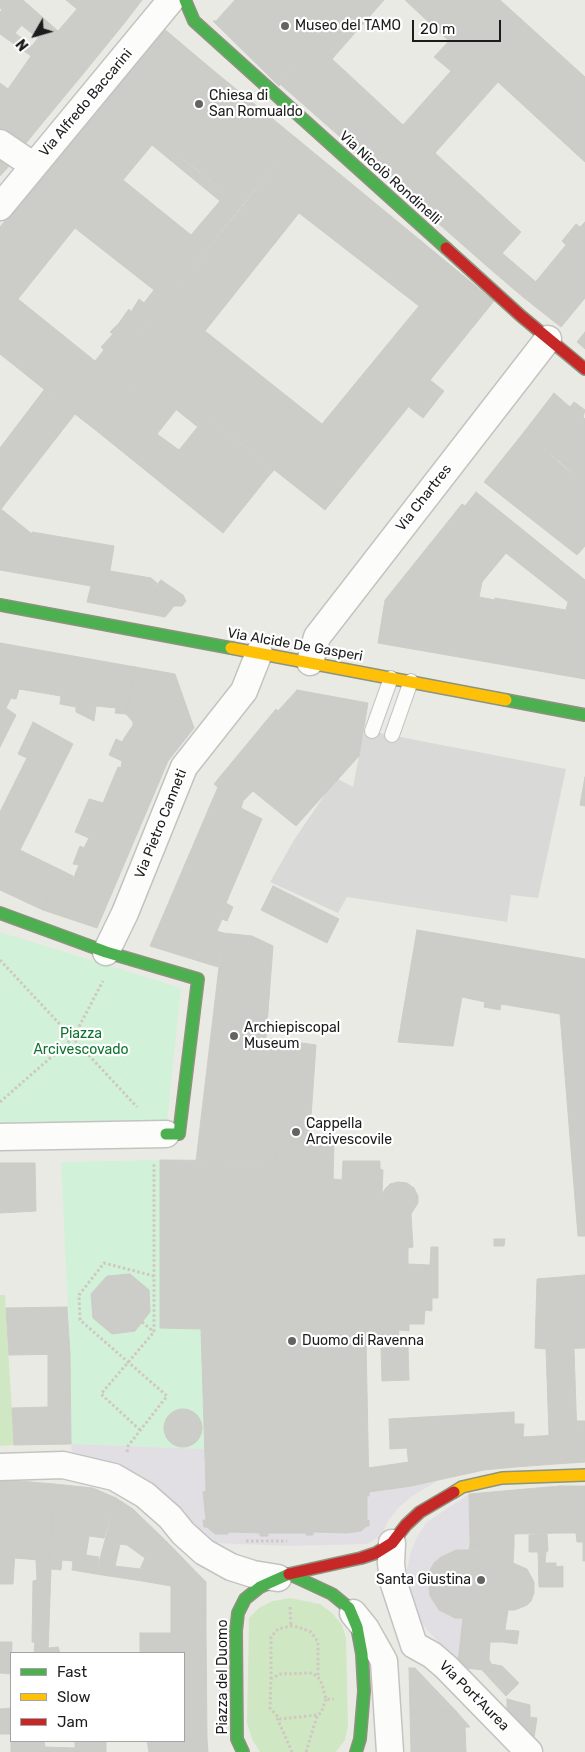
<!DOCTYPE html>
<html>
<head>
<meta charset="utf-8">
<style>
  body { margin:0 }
  #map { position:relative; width:585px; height:1752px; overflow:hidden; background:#eaeae5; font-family:Rubik,sans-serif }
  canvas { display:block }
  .legend { position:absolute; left:10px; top:1652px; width:175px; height:90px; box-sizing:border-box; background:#fff; border:1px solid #a4a4a4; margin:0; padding:6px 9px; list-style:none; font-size:15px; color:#1c1c1c }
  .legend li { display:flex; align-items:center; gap:10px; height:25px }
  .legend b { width:25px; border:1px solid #a4a4a4 }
  .north { position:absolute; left:10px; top:10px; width:50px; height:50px; -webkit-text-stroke:4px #fff; paint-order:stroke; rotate:232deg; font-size:14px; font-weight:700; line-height:20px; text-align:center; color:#1c1c1c }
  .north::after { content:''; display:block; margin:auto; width:18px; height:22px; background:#1c1c1c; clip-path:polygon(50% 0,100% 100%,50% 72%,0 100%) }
  .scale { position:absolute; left:412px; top:20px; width:89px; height:22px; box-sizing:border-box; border:2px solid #1c1c1c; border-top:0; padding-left:6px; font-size:15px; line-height:18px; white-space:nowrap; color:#1c1c1c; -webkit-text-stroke:4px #fff; paint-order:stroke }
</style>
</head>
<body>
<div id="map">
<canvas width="585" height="1752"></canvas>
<ul class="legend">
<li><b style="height:6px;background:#4caf50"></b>Fast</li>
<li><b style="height:6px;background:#ffc107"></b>Slow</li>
<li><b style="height:6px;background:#c62828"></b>Jam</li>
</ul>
<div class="north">N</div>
<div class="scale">20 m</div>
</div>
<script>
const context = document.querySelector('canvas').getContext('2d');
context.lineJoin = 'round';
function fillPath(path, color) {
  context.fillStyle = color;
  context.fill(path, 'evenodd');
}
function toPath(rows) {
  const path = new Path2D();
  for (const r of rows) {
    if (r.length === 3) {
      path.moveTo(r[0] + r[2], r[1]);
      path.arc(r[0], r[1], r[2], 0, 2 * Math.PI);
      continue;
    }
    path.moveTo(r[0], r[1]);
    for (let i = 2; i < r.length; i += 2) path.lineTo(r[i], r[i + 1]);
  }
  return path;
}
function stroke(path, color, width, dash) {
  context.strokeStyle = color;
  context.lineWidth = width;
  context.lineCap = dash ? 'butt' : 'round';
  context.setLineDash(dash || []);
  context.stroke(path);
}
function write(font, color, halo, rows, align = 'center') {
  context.font = font + ' Rubik,sans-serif';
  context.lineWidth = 4.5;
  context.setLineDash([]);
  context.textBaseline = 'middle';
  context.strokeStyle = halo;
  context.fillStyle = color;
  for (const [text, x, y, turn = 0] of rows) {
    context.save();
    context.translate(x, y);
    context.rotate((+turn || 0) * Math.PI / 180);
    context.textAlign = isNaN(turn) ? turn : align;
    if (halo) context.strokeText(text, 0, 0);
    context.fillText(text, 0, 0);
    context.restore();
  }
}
fillPath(toPath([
  [0,1295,5,1295,14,1445,0,1446],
  [290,1598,320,1604,332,1613,342,1625,346,1638,348,1725,345,1740,336,1752,260,1752,252,1739,247,1723,249,1618,260,1607,273,1601]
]), '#cfe8c3');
fillPath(toPath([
  [0,932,181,988,167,1122,0,1123],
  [160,1160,160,1328,201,1329,204,1449,71,1444,70,1354,61,1162]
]), '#d2f1d9');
fillPath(toPath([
  [364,730,566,769,538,898,511,895,507,922,347,897,338,913,270,882,294,840,336,778,353,787]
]), '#d9d9d7');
fillPath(toPath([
  [71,1444,204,1449,206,1491,203,1492,206,1520,203,1521,207,1527,228,1532,260,1533,260,1536,268,1536,268,1533,307,1533,307,1535,313,1535,313,1532,347,1533,361,1531,367,1526,369,1525,369,1521,367,1520,367,1496,369,1496,369,1492,439,1480,411,1497,398,1508,389,1520,381,1536,367,1544,287,1546,213,1543,179,1513,160,1491,133,1476,72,1456],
  [469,1494,469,1550,456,1550,441,1557,434,1563,428,1578,430,1596,439,1610,455,1618,463,1618,458,1662,427,1630,414,1613,404,1586,410,1554,417,1537,427,1522]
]), '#e1dfe3');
const building = toPath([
  [0,0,23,0,58,31,77,9,66,0,101,0,126,21,83,74,0,8,0,0],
  [101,0,142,0,126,21,101,0],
  [235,0,352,0,279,86,213,21,216,21,235,0],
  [352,0,384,0,332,59,403,125,451,71,434,57,449,41,405,0,500,0,585,77,585,162,498,82,435,153,521,232,489,268,280,84,352,0],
  [2,10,22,25,15,33,32,46,38,38,83,74,35,132,0,104,0,83,8,89,31,56,0,34,0,12,2,10],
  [163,28,214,71,202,85,151,41,163,28],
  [151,41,202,85,214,71,296,138,242,207,213,183,227,165,211,152,196,169,157,139,169,124,117,83,151,41],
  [117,83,169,124,157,139,242,207,186,276,48,168,117,83],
  [152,145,220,201,191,235,123,180,152,145],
  [0,104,35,132,23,147,0,131,0,104],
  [296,138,494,301,325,510,147,369,98,432,75,414,296,138],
  [299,213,419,306,322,424,205,331,299,213],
  [211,152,227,165,213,183,196,169,211,152],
  [0,154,13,162,0,176,0,154],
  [48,168,186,276,75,414,0,354,0,227,48,168],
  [75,228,154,290,144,303,139,299,131,312,129,309,126,313,119,323,110,332,113,334,101,347,104,350,95,361,18,299,75,228],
  [585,222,585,298,561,327,523,297,566,245,562,241,576,224,580,227,585,222],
  [502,253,536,282,523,297,489,268,502,253],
  [585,332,585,349,577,342,585,332],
  [147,369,242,445,236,453,200,424,198,427,139,380,147,369],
  [139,380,176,410,157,434,179,450,200,424,236,453,223,469,255,493,223,533,98,432,139,380],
  [430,380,444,391,423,418,409,407,430,380],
  [44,390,75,414,1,509,32,534,32,532,114,546,110,571,151,578,157,583,153,589,174,606,165,617,87,602,91,586,0,570,0,448,44,390],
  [554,393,570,407,574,402,585,410,583,417,585,419,585,483,524,432,554,393],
  [524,432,564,467,526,515,484,482,524,432],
  [242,445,274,470,267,478,236,453,242,445],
  [236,453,267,478,255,493,223,469,236,453],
  [564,467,585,483,585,546,577,555,526,515,564,467],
  [476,492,585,580,585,679,378,643,385,600,462,504,465,506,476,492],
  [506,553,568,602,566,610,495,598,495,600,479,597,482,582,506,553],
  [161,580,183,595,186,601,182,606,174,606,153,589,161,580],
  [0,643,135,667,126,714,115,713,116,708,96,706,94,721,76,712,76,707,60,704,61,696,19,689,16,699,0,696,0,643],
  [135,667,175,674,194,728,168,761,135,745,136,743,125,737,133,725,133,722,126,714,135,667],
  [297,690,368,703,359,756,302,746,286,767,322,797,296,826,253,791,243,801,241,808,262,819,226,903,233,907,227,921,222,919,217,931,223,933,218,967,150,946,218,787,214,784,276,709,278,711,297,690],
  [0,696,11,698,6,708,16,715,0,747,0,696],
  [33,722,73,744,20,850,73,876,72,882,57,875,43,910,0,890,0,812,27,758,18,754,33,722],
  [125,737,136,743,135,745,168,761,97,928,43,910,57,875,72,882,79,865,73,864,80,846,84,848,89,838,75,832,89,799,103,803,118,767,121,768,122,761,109,755,116,739,122,742,125,737],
  [302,746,359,756,322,797,286,767,302,746],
  [585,777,585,806,580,805,585,777],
  [273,886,339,919,327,943,261,910,273,886],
  [417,930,585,959,585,1236,578,1236,560,1014,501,1004,500,1010,484,1007,485,1002,462,997,453,1046,398,1042,417,930],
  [223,933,252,936,273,946,266,1038,316,1045,309,1145,277,1146,276,1161,196,1161,223,933],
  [334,1145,333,1179,342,1180,343,1161,380,1161,380,1169,383,1170,382,1195,385,1189,390,1184,398,1182,407,1183,414,1188,418,1196,418,1203,411,1214,413,1247,408,1248,408,1264,430,1265,431,1247,438,1247,438,1298,432,1298,432,1311,425,1310,424,1324,409,1324,409,1331,399,1330,398,1340,366,1341,369,1492,369,1496,367,1496,367,1520,369,1520,369,1526,367,1526,361,1531,347,1533,313,1532,313,1535,306,1535,307,1533,268,1533,268,1536,260,1536,260,1533,228,1532,228,1534,215,1534,207,1527,204,1527,203,1520,206,1520,203,1492,206,1491,201,1329,160,1328,160,1160,276,1161,277,1146,334,1145],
  [0,1163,35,1163,36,1211,0,1213,0,1163],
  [494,1239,505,1239,504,1246,494,1246,494,1239],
  [130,1274,149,1290,150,1312,135,1331,112,1334,93,1318,91,1294,107,1276,130,1274],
  [585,1275,585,1348,546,1349,535,1348,537,1279,585,1275],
  [67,1307,70,1354,9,1355,6,1308,67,1307],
  [408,1347,409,1380,382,1381,381,1348,408,1347],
  [546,1349,574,1349,577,1438,555,1440,556,1435,549,1435,546,1349],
  [70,1354,71,1444,14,1445,12,1408,48,1407,48,1355,70,1354],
  [183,1428,19],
  [514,1412,515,1467,484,1470,411,1486,407,1448,390,1449,389,1419,514,1412],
  [577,1421,585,1421,585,1462,555,1464,555,1440,577,1438,577,1421],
  [514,1424,524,1424,523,1437,556,1435,555,1464,515,1467,514,1424],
  [409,1462,411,1486,369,1492,368,1468,409,1462],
  [0,1481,19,1481,54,1484,50,1561,15,1558,15,1551,5,1540,0,1540,0,1481],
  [54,1484,93,1488,116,1498,104,1538,89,1536,86,1555,99,1557,96,1574,72,1570,73,1561,62,1560,61,1570,51,1569,50,1561,54,1484],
  [560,1486,585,1486,585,1561,583,1561,583,1542,577,1542,576,1533,560,1533,560,1486],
  [560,1486,560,1533,514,1534,514,1547,470,1545,469,1494,560,1486],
  [116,1498,133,1509,167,1542,142,1581,96,1574,116,1498],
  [120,1544,127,1545,145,1558,140,1569,115,1566,120,1544],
  [547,1534,548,1551,546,1552,545,1563,556,1563,556,1567,563,1566,563,1587,539,1587,538,1552,529,1552,529,1535,547,1534],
  [0,1540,5,1540,15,1551,13,1584,0,1584,0,1540],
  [167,1542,206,1582,206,1609,191,1609,191,1633,171,1633,171,1586,142,1581,167,1542],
  [470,1545,514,1547,513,1563,527,1569,534,1582,534,1593,531,1601,527,1605,515,1610,508,1610,491,1603,479,1613,463,1618,455,1618,439,1610,430,1596,428,1578,430,1570,434,1563,441,1557,456,1550,469,1550,470,1545],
  [36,1560,50,1561,51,1569,48,1653,34,1653,35,1642,32,1642,33,1581,37,1580,36,1560],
  [491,1603,508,1610,503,1642,490,1642,489,1659,494,1671,465,1668,458,1662,463,1618,479,1613,491,1603],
  [191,1609,206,1609,206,1633,191,1633,191,1609],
  [505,1630,519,1631,517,1644,503,1642,505,1630],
  [140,1633,206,1633,207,1739,184,1740,184,1653,140,1653,140,1633],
  [0,1642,12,1642,11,1674,0,1673,0,1642],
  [58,1647,60,1653,48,1653,48,1648,58,1647],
  [491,1664,502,1666,519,1683,506,1696,481,1669,494,1671,491,1664],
  [409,1668,415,1668,456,1711,410,1712,409,1668],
  [507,1699,530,1705,530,1717,537,1718,534,1738,507,1709,507,1699],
  [11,1708,11,1734,0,1734,0,1709,11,1708],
  [456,1711,470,1727,465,1727,466,1752,411,1752,410,1712,456,1711],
  [11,1734,11,1741,44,1741,45,1747,75,1748,75,1741,106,1741,106,1752,11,1752,11,1734],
  [207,1739,208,1752,149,1752,147,1741,207,1739]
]);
fillPath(building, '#ccccc8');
stroke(building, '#cdccc6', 1);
const lane = toPath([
  [372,731,391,678],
  [392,735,411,681]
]);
const street = toPath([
  [0,143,34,166],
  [0,207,171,0],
  [310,662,317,637,548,339],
  [106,952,125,913,184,767,244,691,259,653],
  [0,1137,166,1134],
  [0,1467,63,1465,114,1477,145,1495,170,1517,183,1533,204,1552,231,1567,253,1574,278,1578],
  [392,1543,391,1563,393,1581,414,1645],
  [353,1613,366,1629,384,1661,390,1752],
  [414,1645,432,1655,446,1667,529,1752]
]);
const fast = toPath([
  [185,0,194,21,446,248],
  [0,605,231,648],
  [506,700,585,715],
  [0,913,106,952,198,979,179,1134,166,1134],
  [243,1752,237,1739,236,1631,238,1613,245,1599,260,1587,289,1574,332,1594,349,1608,357,1627,362,1654,364,1691,360,1739,356,1752]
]);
const slow = toPath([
  [231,648,506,700],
  [454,1492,462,1487,502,1478,585,1475]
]);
const jam = toPath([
  [446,248,521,316,585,369],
  [289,1574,361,1558,376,1553,392,1543,406,1525,420,1512,454,1492]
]);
stroke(lane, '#c3c3c1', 16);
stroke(street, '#c3c3c1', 29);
stroke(fast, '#8d937e', 14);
stroke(slow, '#8d937e', 14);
stroke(jam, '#8d937e', 14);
stroke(toPath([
  [0,960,137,1107],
  [0,1102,73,1038,103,981],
  [142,1322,154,1332],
  [140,1430,101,1394,154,1332,154,1162],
  [127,1452,128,1446,167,1396,80,1320,79,1295,104,1263,154,1276],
  [246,1541,287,1541],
  [290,1607,291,1626],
  [271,1679,271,1637,278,1629,291,1626,298,1627,311,1632,318,1642,318,1677],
  [326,1699,321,1713,317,1715,280,1719,270,1708,271,1679,280,1674,312,1673,318,1677,322,1684,326,1699,334,1699],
  [277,1718,292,1752],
  [306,1752,317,1716]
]), '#d1c7c2', 3, [2.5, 2.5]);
stroke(lane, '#fcfcfb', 14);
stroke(street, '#fcfcfb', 26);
stroke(fast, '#4caf50', 11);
stroke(slow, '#ffc107', 11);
stroke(jam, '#c62828', 11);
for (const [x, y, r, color] of [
  [285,26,5,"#646462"],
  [199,104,5,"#646462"],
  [234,1036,5,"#646462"],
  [296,1132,5,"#646462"],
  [292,1341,5,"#646462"],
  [481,1580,5,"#646462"]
]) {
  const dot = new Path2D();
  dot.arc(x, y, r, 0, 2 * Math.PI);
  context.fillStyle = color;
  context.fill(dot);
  stroke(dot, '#fff', 2);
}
write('14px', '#1c1c1c', '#fff', [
  ["Museo del TAMO",295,26],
  ["Chiesa di",209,96],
  ["San Romualdo",209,112],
  ["Archiepiscopal",244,1028],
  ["Museum",244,1044],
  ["Cappella",306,1124],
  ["Arcivescovile",306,1140],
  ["Duomo di Ravenna",302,1341],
  ["Santa Giustina",471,1580,"right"]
], 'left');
write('14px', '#1c1c1c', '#fff', [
  ["Via Alfredo Baccarini",86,103,-50],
  ["Via Nicolò Rondinelli",390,178,42],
  ["Via Chartres",424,498,-52],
  ["Via Alcide De Gasperi",295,645,10],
  ["Via Pietro Canneti",161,824,-68],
  ["Piazza del Duomo",223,1677,-90],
  ["Via Port'Aurea",474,1696,45]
]);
write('14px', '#0f742f', '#fff', [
  ["Piazza",81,1034],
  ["Arcivescovado",81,1050]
]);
</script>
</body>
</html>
